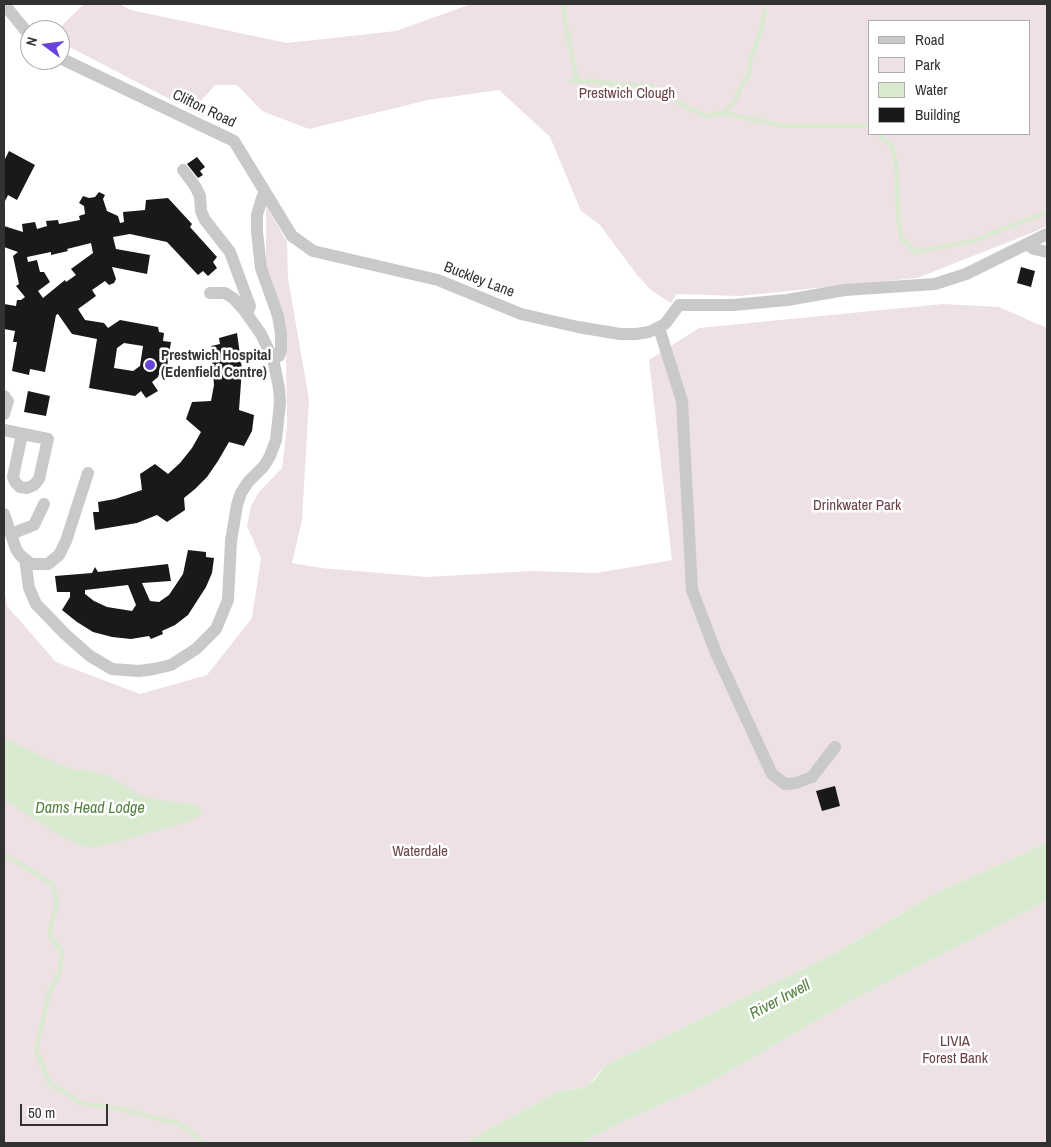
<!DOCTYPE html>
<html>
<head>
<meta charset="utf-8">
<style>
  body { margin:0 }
  #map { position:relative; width:1051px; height:1147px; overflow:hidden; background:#fff; font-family:"Archivo Narrow",sans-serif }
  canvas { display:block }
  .frame { position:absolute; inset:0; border:5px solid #323232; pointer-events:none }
  .legend { position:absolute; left:868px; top:20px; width:162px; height:115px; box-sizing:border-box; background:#fff; border:1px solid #adadad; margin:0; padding:6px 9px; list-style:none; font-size:15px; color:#323232 }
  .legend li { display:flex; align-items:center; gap:10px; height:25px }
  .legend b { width:25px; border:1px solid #adadad }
  .north { position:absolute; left:20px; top:20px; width:50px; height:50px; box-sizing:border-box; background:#fff; border:1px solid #adadad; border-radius:50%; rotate:285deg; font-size:14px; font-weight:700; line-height:20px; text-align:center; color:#323232 }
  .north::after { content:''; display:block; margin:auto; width:18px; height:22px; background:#6644d8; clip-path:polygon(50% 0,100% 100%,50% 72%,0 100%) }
  .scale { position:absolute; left:20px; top:1104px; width:88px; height:22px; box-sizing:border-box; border:2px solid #323232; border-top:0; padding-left:6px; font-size:15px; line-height:18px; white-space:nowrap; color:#323232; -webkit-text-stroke:4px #fff; paint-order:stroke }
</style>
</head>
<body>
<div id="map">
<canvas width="1051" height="1147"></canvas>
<div class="frame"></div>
<ul class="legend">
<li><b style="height:6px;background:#c9c9c9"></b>Road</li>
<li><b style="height:14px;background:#ede1e4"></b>Park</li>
<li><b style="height:14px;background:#d8ebd0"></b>Water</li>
<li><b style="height:14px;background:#191919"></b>Building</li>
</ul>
<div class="north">N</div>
<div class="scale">50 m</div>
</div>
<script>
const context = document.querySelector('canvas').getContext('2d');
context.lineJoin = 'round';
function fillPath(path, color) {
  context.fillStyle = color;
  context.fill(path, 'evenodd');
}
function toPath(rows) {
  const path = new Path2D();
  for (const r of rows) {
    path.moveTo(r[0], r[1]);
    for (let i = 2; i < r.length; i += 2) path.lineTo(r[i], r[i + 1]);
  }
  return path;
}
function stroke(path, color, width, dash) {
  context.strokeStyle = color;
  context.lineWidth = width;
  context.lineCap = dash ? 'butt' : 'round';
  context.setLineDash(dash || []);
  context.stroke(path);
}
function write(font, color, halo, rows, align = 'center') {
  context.font = font + ' "Archivo Narrow",sans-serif';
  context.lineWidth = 5;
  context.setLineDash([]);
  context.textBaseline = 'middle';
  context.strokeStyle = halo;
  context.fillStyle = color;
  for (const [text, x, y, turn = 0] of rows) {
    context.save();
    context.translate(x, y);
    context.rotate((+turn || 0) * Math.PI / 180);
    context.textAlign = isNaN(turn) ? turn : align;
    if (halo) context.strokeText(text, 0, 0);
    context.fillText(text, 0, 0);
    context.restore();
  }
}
fillPath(toPath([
  [84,4,119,4,131,10,287,43,396,31,471,4,1047,4,1047,226,1034,232,917,278,739,296,677,294,671,303,652,291,637,275,600,225,581,211,550,137,499,90,428,100,309,129,262,111,237,85,215,85,201,101,204,117,60,42,60,30,57,30],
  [870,21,1030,21,1030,134,870,134],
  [266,205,287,242,288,278,309,400,302,520,292,563,321,568,427,577,531,571,596,573,672,560,649,360,699,328,943,304,999,307,1047,328,1047,843,934,894,834,954,604,1066,590,1084,582,1088,559,1091,487,1130,465,1143,4,1143,4,588,7,606,56,662,140,694,207,675,252,618,261,558,247,526,251,506,259,492,282,468,287,427,286,356,281,317,266,268],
  [1047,901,1047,1143,581,1143,622,1122,707,1084,854,999]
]), '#ede1e4');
fillPath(toPath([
  [4,738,55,763,75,770,87,770,107,775,138,794,158,800,193,804,199,806,202,811,199,816,190,821,118,842,96,847,78,845,54,832,4,800],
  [1047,843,1047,901,854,999,707,1084,622,1122,581,1143,465,1143,487,1130,559,1091,582,1088,590,1084,596,1078,604,1066,834,954,934,894]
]), '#d8ebd0');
stroke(toPath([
  [564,4,564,17,577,80],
  [570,80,649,86,704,116,723,113,784,126,868,126,870,127],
  [723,113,735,101,742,85,749,75,750,61,761,30,765,9],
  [878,134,891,145,896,164,899,228,902,239,916,252,973,241,1047,212],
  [4,856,14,860,53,885,57,904,51,923,50,936,62,952,60,971,49,993,36,1050,50,1084,81,1103,121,1109,180,1124,204,1143]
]), '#d8ebd0', 4);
fillPath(toPath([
  [9,151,35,165,17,200,8,195,4,203,4,161],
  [197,157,205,167,200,171,203,175,198,178,187,164],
  [99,192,105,195,103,199,107,211,118,216,120,223,124,222,123,212,145,210,146,200,168,198,192,224,190,227,217,257,213,262,217,268,208,276,203,271,198,275,167,242,130,234,113,237,116,249,150,255,147,274,112,267,116,279,114,283,109,285,105,281,92,290,96,296,78,309,85,320,104,323,108,328,120,320,158,327,159,332,164,333,163,341,171,342,166,373,160,371,158,377,152,382,158,391,146,398,141,391,135,396,89,388,97,339,72,334,58,314,56,315,45,372,30,369,29,375,12,371,17,342,13,342,15,331,4,329,4,304,16,306,17,300,21,300,25,297,16,286,19,284,13,256,18,252,4,247,4,226,23,232,22,224,35,222,37,229,47,226,46,221,58,220,59,224,80,220,79,216,85,214,84,206,79,203,83,196,89,198,95,197],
  [91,243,93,253,71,269,76,275,66,282,65,280,43,298,38,291,50,282,44,272,40,272,37,260,28,262,27,257,51,252,51,255,68,251,67,249],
  [124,343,143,346,140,366,133,371,114,368,117,348],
  [1021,267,1035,271,1031,287,1017,283],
  [237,333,242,369,239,410,254,415,252,431,244,446,229,442,218,461,207,477,195,489,184,498,185,510,167,522,157,515,137,523,95,530,93,512,99,512,98,502,115,499,142,490,140,474,155,464,168,474,180,463,192,448,201,432,186,419,192,402,211,401,214,385,211,346,220,344,219,338],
  [28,391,50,396,46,416,24,412],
  [188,550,206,552,206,557,214,558,212,573,206,587,188,615,175,625,162,631,163,634,151,639,149,636,131,639,112,637,93,632,77,622,62,610,70,597,70,592,57,592,55,576,92,573,95,567,98,572,168,564,171,581,142,583,150,601,159,602,169,595,183,574],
  [128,585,136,605,132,611,107,607,94,601,85,594,85,590],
  [835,786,840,806,822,811,816,791]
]), '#191919');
stroke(toPath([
  [4,4,30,36],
  [60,58,234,141,292,236,313,251,438,280,521,314,578,327,620,334,636,334,649,332,665,324,679,305,733,305,787,300,845,290,935,284,966,274,1047,234],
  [183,170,195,186,200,196,201,211,205,220,230,252,250,306,247,314],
  [265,192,262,198,257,215,257,232,261,268,278,316,281,334,281,350,279,356,273,359],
  [1027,244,1034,249,1047,252],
  [659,328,682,401,692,590,716,653,772,774,785,784,796,783,812,777,835,747],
  [4,396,8,401,4,414],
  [4,430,48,439,39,479,34,485,27,488,20,487,15,482,13,477,22,434],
  [4,514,16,549,20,555,31,564,48,564,59,555,66,541,88,473],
  [11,534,34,525,44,504],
  [25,559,29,588,36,604,65,634,90,656,112,669,139,671,154,669,171,665,196,649,216,629,228,600,231,541,237,505,241,493,248,482,264,466,270,456,276,440,280,403,279,388,273,359,261,334,244,310,233,298,225,293,210,293]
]), '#c9c9c9', 12);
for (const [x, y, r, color] of [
  [150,365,6,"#6644d8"]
]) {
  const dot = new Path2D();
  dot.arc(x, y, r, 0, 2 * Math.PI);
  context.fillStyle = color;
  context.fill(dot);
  stroke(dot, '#fff', 2);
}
write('15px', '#6b4248', '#fff', [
  ["Prestwich Clough",627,94],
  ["Drinkwater Park",857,506],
  ["Waterdale",420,852],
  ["LIVIA",955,1042],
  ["Forest Bank",955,1059]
]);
write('15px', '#323232', '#fff', [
  ["Clifton Road",204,109,26],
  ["Buckley Lane",479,280,21]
]);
write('bold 15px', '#323232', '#fff', [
  ["Prestwich Hospital",161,356],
  ["(Edenfield Centre)",161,373]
], 'left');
write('italic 16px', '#548240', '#fff', [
  ["Dams Head Lodge",90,809],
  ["River Irwell",780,1000,-28]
]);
</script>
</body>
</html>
